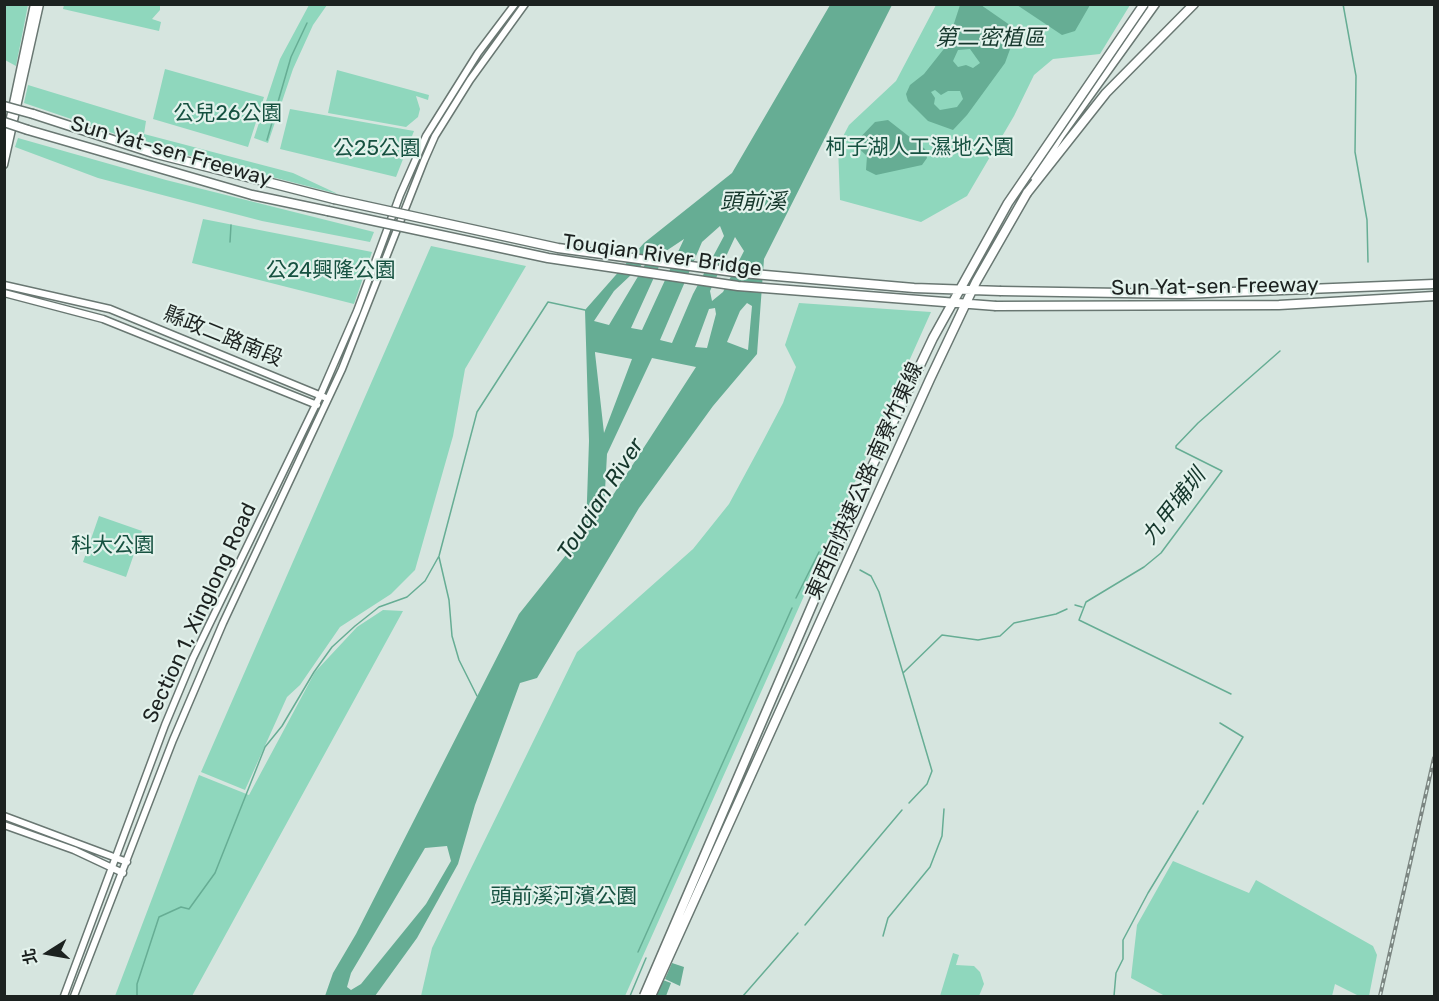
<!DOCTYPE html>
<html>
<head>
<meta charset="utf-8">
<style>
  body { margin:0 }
  #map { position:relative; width:1439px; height:1001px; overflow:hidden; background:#d6e5df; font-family:Rubik,"Noto Sans TC",sans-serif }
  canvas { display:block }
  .frame { position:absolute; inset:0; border:6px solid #1c2220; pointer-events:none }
  .north { position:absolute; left:18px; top:923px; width:60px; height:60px; -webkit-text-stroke:4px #e3f2ec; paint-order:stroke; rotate:259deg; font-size:16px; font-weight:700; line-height:24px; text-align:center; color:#1c2220 }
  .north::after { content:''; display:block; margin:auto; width:21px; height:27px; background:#1c2220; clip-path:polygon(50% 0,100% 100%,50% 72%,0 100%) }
</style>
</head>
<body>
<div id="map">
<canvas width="1439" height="1001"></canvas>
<div class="frame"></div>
<div class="north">北</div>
</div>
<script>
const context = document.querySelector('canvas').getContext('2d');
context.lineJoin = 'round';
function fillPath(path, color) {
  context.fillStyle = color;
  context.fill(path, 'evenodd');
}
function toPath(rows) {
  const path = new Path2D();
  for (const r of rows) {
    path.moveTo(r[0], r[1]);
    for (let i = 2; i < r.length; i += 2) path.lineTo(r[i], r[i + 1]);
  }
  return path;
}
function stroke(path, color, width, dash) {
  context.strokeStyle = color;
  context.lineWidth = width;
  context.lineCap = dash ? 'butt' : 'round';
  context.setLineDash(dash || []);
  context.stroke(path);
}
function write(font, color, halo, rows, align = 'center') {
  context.font = font + ' Rubik,"Noto Sans TC",sans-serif';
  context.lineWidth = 4.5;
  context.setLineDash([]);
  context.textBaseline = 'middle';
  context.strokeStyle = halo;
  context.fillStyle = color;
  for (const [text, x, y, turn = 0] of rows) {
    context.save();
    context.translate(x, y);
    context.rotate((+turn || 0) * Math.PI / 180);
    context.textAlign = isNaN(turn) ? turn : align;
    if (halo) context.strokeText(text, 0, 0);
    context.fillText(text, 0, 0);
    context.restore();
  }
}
fillPath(toPath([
  [4,5,28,5,16,66,5,60],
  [64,5,160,5,160,10,152,19,161,22,159,31,63,9],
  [309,5,327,5,313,25,293,69,268,143,254,138,280,59],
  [936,5,1130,5,1100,54,1053,59,1034,75,1014,116,967,196,921,222,840,200,838,146,849,125,896,81],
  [165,69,264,97,248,147,153,119],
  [337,70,429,95,428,100,416,96,420,109,418,117,406,127,328,113],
  [28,85,146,121,144,134,293,173,338,194,148,145,24,103],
  [290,109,414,131,396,177,280,149],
  [18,138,166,180,374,232,370,242,262,221,170,197,98,178,15,147],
  [203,219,372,252,354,304,192,263],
  [431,246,526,266,465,369,453,436,415,570,391,594,340,627,300,685,287,697,245,790,201,772],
  [799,303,931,312,625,996,421,996,432,948,577,652,693,549,729,504,762,443,783,403,796,367,785,345],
  [99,516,142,531,126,577,83,562],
  [383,610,403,611,192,996,115,996,199,775,249,795,315,672,357,627],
  [1173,861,1249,893,1256,880,1373,946,1377,955,1369,996,1359,996,1335,984,1332,996,1165,996,1131,978,1137,925],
  [953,953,959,955,956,965,974,966,980,972,984,984,979,996,940,996]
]), '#8fd7bd');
fillPath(toPath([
  [830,5,892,5,764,259,757,354,713,406,639,508,537,678,520,683,475,805,458,864,417,938,375,996,325,996,333,973,356,934,519,614,586,530,589,441,585,310,644,243,732,173],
  [720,226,724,236,693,294,672,343,660,340,702,242],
  [735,237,744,251,723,292,712,301,710,291],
  [684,239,642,330,631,328,666,251],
  [649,258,609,325,594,321,614,291],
  [747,303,752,306,748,350,727,342,740,311],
  [715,308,716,314,707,348,695,347,709,309],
  [595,352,632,359,604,433,595,353],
  [652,358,696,367,604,509,607,454],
  [447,846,451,861,426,904,361,984,351,990,347,987,351,973,425,848],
  [960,5,981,5,1017,30,1005,63,967,115,953,130,928,121,908,101,906,94,910,85,924,74,947,45],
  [970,49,980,63,973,68,966,65,958,67,953,61,958,50],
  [935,90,941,95,948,91,960,91,963,99,957,107,940,110,934,104,935,98,931,92],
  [1017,5,1090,5,1075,31,1062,35],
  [888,120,925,149,927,158,922,165,876,175,866,170,867,156,854,144,875,122],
  [672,963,684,967,680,986,665,979],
  [663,980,671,983,666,996,657,995]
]), '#66ad94');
stroke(toPath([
  [1343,4,1356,76,1355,152,1367,220,1368,262],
  [267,140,291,57,307,23],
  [230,242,231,225],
  [439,557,449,600,452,636,459,660,477,696],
  [860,570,871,576,879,592,932,771,927,784,909,803],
  [796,598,819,552],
  [1075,605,1082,607],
  [903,673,942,635,978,640,1000,636,1014,623,1056,614,1067,609],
  [1231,694,1079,620,1086,602,1144,567,1161,553,1222,471,1176,448,1176,446,1198,423,1280,351],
  [1203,804,1243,737,1220,723],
  [805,925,902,810],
  [883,936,888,918,930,867,942,836,944,809],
  [638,952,792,608],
  [137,996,137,984,159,917,181,907,189,909,215,873,265,747,282,726,314,672,332,647,355,626,379,607,407,597,425,581,439,556,477,412,548,302,585,310],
  [630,996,646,958],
  [743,996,798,933],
  [1114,996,1116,973,1123,959,1123,940,1148,893,1198,811]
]), '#66ad94', 1.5);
const minor = toPath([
  [4,146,34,4],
  [4,165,40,4],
  [4,285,110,309,324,397],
  [4,293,103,319,317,405],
  [4,816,127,862],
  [4,825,74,850,123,873],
  [64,996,165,725,193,658,320,396,357,311,400,195,426,136,478,53,515,4],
  [74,996,173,740,223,623,342,369,424,161,435,136,470,80,525,4]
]);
const highway = toPath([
  [33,114,153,153,334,199],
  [28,130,252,195,328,211],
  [1035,177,1060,136,1155,4],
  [1027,193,1106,93,1194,4],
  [1001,291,1182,294,1434,284],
  [996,306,1279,305,1434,296]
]);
stroke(minor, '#697772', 9);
stroke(highway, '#697772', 11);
stroke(minor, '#fff', 6);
stroke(highway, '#fff', 8);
const rail = toPath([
  [1380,996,1434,758]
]);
stroke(rail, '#7c8682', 4);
stroke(rail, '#e3f2ec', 1.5, [4.5]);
const highwayBridge = toPath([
  [4,106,33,114],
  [4,122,28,130],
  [334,199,558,248,742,273,914,288,1001,291],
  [328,211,548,258,738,286,996,306],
  [644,996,868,475,933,338,1008,203,1144,4],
  [651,996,930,379,976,282,1027,193]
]);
stroke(highwayBridge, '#697772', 11, []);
stroke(highwayBridge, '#fff', 8);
write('21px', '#165140', '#e3f2ec', [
  ["公兒26公園",228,114],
  ["柯子湖人工濕地公園",920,148],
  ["公25公園",377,149],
  ["公24興隆公園",331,271],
  ["科大公園",113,546],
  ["頭前溪河濱公園",564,897]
]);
write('21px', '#1c2220', '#e3f2ec', [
  ["Sun Yat-sen Freeway",171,152,16],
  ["Touqian River Bridge",662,256,8],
  ["Sun Yat-sen Freeway",1215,287,-1],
  ["縣政二路南段",223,337,22],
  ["東西向快速公路 南寮竹東線",865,481,-66],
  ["Section 1, Xinglong Road",200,613,-65]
]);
write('italic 22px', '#15372c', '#e3f2ec', [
  ["第二密植區",990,39],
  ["頭前溪",753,203],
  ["Touqian River",601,499,-57],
  ["九甲埔圳",1174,507,-52]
]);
</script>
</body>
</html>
